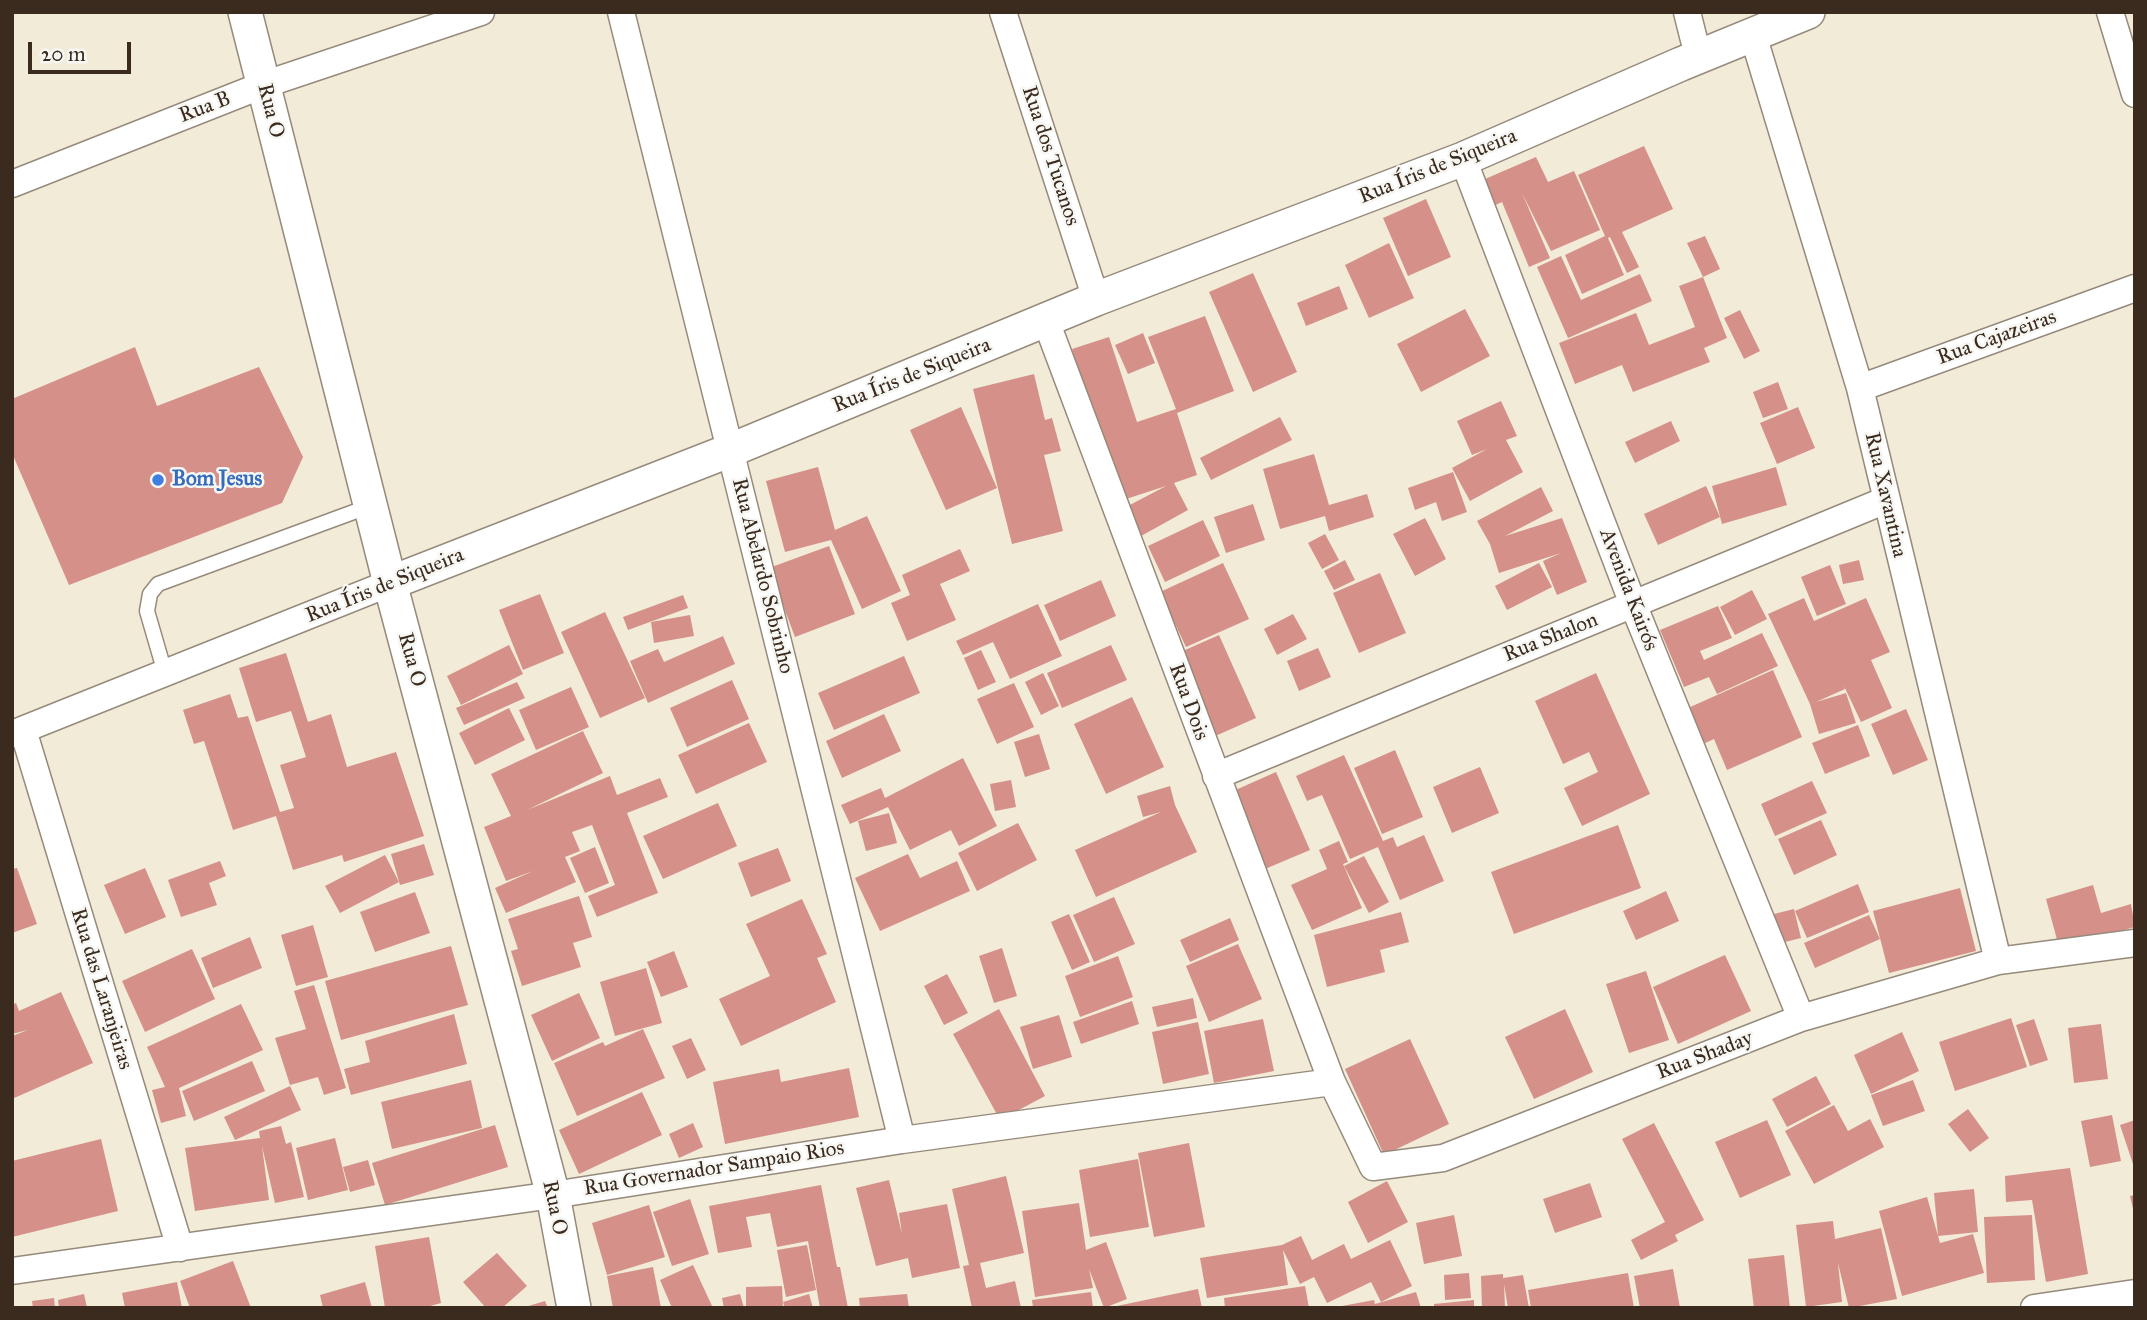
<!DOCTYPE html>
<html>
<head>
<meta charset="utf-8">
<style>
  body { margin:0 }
  #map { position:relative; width:2147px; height:1320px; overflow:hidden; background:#f1ebd8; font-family:"IM FELL Great Primer",serif }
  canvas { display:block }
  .frame { position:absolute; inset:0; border:14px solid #3b2a1e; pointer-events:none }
  .scale { position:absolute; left:28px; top:42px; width:103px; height:32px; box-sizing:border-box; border:4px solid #3b2a1e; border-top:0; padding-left:9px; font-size:21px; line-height:24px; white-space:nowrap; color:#3b2a1e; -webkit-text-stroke:5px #f6f6f2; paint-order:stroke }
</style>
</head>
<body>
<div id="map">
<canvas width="2147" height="1320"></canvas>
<div class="frame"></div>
<div class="scale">20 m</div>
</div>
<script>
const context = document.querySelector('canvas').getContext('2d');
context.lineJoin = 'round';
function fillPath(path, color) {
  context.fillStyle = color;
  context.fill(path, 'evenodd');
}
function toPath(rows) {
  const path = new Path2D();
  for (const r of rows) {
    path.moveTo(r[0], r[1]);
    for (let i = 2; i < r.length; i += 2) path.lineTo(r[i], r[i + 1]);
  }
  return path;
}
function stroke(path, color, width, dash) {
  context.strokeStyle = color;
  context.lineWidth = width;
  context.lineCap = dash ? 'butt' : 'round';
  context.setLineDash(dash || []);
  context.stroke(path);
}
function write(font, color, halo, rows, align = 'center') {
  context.font = font + ' "IM FELL Great Primer",serif';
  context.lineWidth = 5;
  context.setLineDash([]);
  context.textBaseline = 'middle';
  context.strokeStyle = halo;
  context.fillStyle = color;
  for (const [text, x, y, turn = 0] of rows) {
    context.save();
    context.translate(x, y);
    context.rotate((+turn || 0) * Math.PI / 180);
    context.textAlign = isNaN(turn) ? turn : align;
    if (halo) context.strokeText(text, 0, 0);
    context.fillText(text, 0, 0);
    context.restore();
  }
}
fillPath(toPath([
  [1644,146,1673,209,1622,232,1639,267,1627,273,1610,237,1608,238,1624,275,1582,294,1565,255,1605,236,1578,175],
  [1536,157,1548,182,1574,171,1600,230,1551,251,1522,193,1550,258,1529,267,1502,202,1489,208,1478,182],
  [1426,199,1451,257,1408,276,1383,218],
  [1705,236,1720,269,1703,277,1727,338,1704,348,1710,362,1633,392,1622,365,1575,384,1559,343,1636,313,1649,345,1695,327,1679,286,1703,277,1687,243],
  [1389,243,1414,298,1369,318,1345,265],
  [1561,256,1581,300,1640,274,1652,301,1568,338,1537,267],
  [1253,273,1297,372,1253,392,1209,292],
  [1339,286,1348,309,1306,326,1297,303],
  [1465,309,1490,356,1421,392,1397,344],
  [1740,310,1760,351,1744,359,1724,318],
  [1205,316,1234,391,1177,413,1197,475,1174,483,1188,510,1141,536,1126,507,1166,486,1123,500,1072,349,1109,337,1137,422,1176,409,1148,337],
  [1143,333,1155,363,1128,374,1115,345],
  [135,347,157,406,259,367,303,457,282,503,69,585,12,453,12,399],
  [1034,374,1045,420,1052,418,1061,451,1044,455,1063,531,1012,544,973,389],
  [1778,382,1788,409,1763,418,1753,392],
  [1501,401,1517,436,1506,440,1523,472,1470,501,1452,468,1487,449,1472,455,1457,421],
  [961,407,997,488,946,510,910,430],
  [1798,407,1815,448,1777,464,1760,423],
  [1280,417,1292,440,1211,480,1200,458],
  [1671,421,1680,441,1635,463,1625,442],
  [1314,454,1329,505,1367,494,1374,517,1329,531,1325,516,1280,529,1263,469],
  [818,467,835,530,867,516,901,591,862,609,831,540,785,552,766,481],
  [1776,467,1787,505,1722,524,1712,486],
  [1453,472,1467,512,1442,521,1436,502,1415,510,1408,488],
  [1706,486,1720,517,1658,545,1644,514],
  [1541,487,1553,511,1505,536,1562,518,1587,582,1557,595,1543,561,1561,553,1499,573,1490,544,1477,521],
  [1253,504,1265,540,1226,553,1214,517],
  [1425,518,1446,559,1415,576,1393,534],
  [1203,520,1220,556,1165,582,1148,546],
  [1325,534,1339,560,1322,569,1308,543],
  [829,546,855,614,795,637,769,568],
  [960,549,970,571,940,584,956,620,907,641,891,603,910,595,902,575],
  [1345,560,1355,580,1334,590,1324,571],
  [1859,560,1864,580,1843,584,1839,565],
  [1223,563,1249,619,1186,647,1160,592],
  [1539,563,1552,587,1507,610,1495,586],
  [1830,565,1846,604,1817,616,1801,577],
  [1380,573,1406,633,1359,653,1333,593],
  [1101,580,1116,616,1060,641,1044,605],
  [1752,590,1767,619,1735,635,1720,607],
  [540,594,564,653,523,670,499,610],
  [683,595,688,608,628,630,623,617],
  [1804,598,1814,621,1866,598,1890,652,1871,660,1892,708,1861,722,1844,686,1845,689,1816,702,1846,693,1856,723,1819,734,1810,704,1768,614],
  [1038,604,1062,656,1010,679,993,642,963,655,956,641],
  [1718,606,1732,638,1700,651,1704,660,1762,633,1778,666,1717,694,1709,677,1684,687,1660,630],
  [605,612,645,698,600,718,561,632],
  [1293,614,1307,639,1277,655,1264,629],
  [690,615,694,636,654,643,651,622],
  [1219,635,1256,718,1213,737,1176,654],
  [723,636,735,664,648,703,630,661,658,649,664,662],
  [509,645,523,674,461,705,447,676],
  [1111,645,1127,680,1062,708,1047,673],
  [1318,648,1331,677,1299,691,1287,661],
  [981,650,996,682,978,690,964,658],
  [286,653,308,722,331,714,347,767,396,752,424,836,344,862,342,855,293,870,276,816,233,830,204,741,194,744,183,710,230,694,238,718,248,716,280,812,294,808,280,765,306,757,291,711,256,722,239,668],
  [904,656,920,693,834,730,818,693],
  [1773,670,1802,737,1727,770,1714,739,1703,744,1688,708],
  [1043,673,1059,706,1041,715,1025,682],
  [1596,673,1650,794,1582,826,1564,788,1598,772,1589,752,1563,764,1535,701],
  [732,680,749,719,687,747,670,708],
  [517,682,525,698,464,725,456,708],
  [1014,683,1034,727,997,744,977,699],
  [571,687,589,727,536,750,519,710],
  [1132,697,1164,767,1106,794,1074,724],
  [509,708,525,740,475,765,459,733],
  [1906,709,1928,760,1893,775,1871,724],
  [884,714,901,751,842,778,826,741],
  [749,723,767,762,696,794,678,755],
  [1858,725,1870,756,1825,774,1812,743],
  [583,731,603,773,527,810,610,776,617,795,660,778,668,797,627,813,658,893,597,917,588,896,615,885,592,825,572,832,580,851,565,857,576,882,506,913,495,888,533,871,506,881,484,827,511,816,491,774],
  [1039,734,1050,769,1025,777,1014,742],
  [1395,750,1423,817,1382,834,1354,768],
  [1344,755,1383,841,1393,837,1397,847,1424,835,1444,881,1400,900,1378,847,1350,859,1322,795,1307,801,1296,776],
  [963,758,997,826,959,846,951,830,910,850,888,807,850,824,841,805,881,788,885,798],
  [1480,767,1499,813,1452,833,1433,787],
  [1276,772,1310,850,1265,869,1231,792],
  [1011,780,1016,807,995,811,990,784],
  [1812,781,1827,813,1775,836,1761,804],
  [1170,786,1175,805,1197,852,1096,897,1075,850,1161,812,1143,817,1137,796],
  [718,803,737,846,663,879,643,836],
  [889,813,897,843,866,851,858,821],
  [1821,820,1837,855,1794,875,1778,839],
  [1018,823,1037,860,977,891,958,853],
  [1618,825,1641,888,1514,934,1491,872],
  [1339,841,1348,862,1343,864,1362,908,1312,930,1291,885,1327,869,1319,850],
  [424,844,434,875,400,885,391,854],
  [595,847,609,883,585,893,570,858],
  [778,848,791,881,751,897,738,863],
  [908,854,920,878,957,861,970,891,880,931,855,878],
  [385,855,399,882,340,913,325,886],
  [1364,856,1389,902,1369,913,1344,866],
  [220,861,226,876,209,883,217,905,181,917,168,880],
  [17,868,37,924,12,933,12,869],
  [145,868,166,917,125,934,104,885],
  [1858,884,1869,912,1807,938,1795,911],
  [2093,885,2101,913,2131,904,2135,927,2059,947,2046,899],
  [1960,888,1976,951,1889,973,1873,911],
  [1666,891,1679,921,1636,940,1623,911],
  [415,892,430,933,375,952,360,912],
  [579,896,592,937,573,943,581,967,522,986,511,951,518,949,508,919],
  [1114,897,1135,944,1094,962,1073,915],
  [802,899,827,954,817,958,836,1002,741,1046,719,999,770,976,746,924],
  [1794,909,1801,938,1777,944,1770,915],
  [1401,912,1409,942,1380,950,1385,972,1327,987,1314,935],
  [1069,914,1090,962,1072,970,1051,922],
  [1869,915,1880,939,1815,968,1804,943],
  [1230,918,1239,940,1190,962,1180,940],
  [313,925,328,977,296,986,281,935],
  [250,937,262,968,213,988,201,958],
  [1238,944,1262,999,1209,1022,1186,966],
  [451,946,468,1005,341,1040,325,981],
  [1002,948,1017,996,994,1003,979,956],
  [192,949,215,999,145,1032,122,981],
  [674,951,688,987,661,997,647,962],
  [1725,955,1751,1011,1678,1044,1653,987],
  [1118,956,1133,997,1080,1017,1065,976],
  [646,968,662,1023,615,1036,600,982],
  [1646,971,1669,1040,1629,1053,1606,984],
  [947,974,968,1013,944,1025,924,986],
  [314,985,346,1088,324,1095,318,1077,290,1085,275,1038,306,1029,294,991],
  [61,992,93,1063,12,1099,12,1036,28,1030,12,1034,12,1005,16,1003,19,1011],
  [579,993,600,1038,552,1061,531,1015],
  [1193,998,1197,1018,1157,1027,1152,1007],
  [1132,1001,1139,1024,1081,1044,1073,1022],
  [241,1004,263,1050,179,1088,186,1116,161,1123,152,1090,165,1087,147,1047],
  [999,1009,1045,1096,1000,1120,953,1034],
  [1565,1009,1593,1072,1534,1099,1505,1037],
  [454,1014,467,1064,351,1095,344,1069,370,1062,365,1041],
  [1059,1015,1072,1057,1033,1069,1020,1027],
  [2011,1018,2027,1067,1955,1091,1939,1042],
  [1263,1019,1274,1071,1214,1083,1204,1031],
  [2034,1019,2048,1060,2030,1066,2016,1025],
  [1198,1022,1209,1074,1163,1084,1152,1032],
  [2101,1024,2108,1079,2074,1083,2068,1028],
  [643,1029,665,1078,577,1116,554,1063,603,1042,605,1046],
  [1902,1032,1919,1071,1871,1094,1854,1055],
  [691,1038,706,1070,687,1079,672,1046],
  [1410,1039,1449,1124,1384,1155,1345,1069],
  [252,1061,265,1091,194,1121,182,1091],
  [849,1068,859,1117,725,1144,713,1082,779,1069,781,1082],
  [1816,1076,1831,1104,1787,1127,1772,1099],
  [471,1080,482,1128,392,1149,381,1102],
  [1913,1080,1925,1111,1883,1126,1871,1095],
  [290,1086,301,1110,235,1140,224,1117],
  [642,1092,662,1135,579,1174,559,1130],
  [1834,1105,1848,1131,1870,1119,1884,1147,1814,1184,1785,1131],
  [1968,1109,1989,1138,1970,1152,1948,1124],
  [2112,1115,2121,1161,2090,1167,2081,1121],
  [1767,1120,1791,1175,1740,1198,1715,1142],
  [2135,1120,2135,1167,2134,1167,2120,1125],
  [693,1123,703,1147,679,1158,669,1134],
  [1654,1123,1704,1220,1675,1235,1678,1241,1641,1260,1631,1240,1665,1222,1622,1139],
  [495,1125,508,1167,385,1205,372,1163],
  [281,1126,286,1144,291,1142,304,1197,275,1203,262,1146,269,1200,195,1211,185,1148,260,1138,259,1131],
  [335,1138,348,1190,308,1200,296,1148],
  [101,1139,118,1211,12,1237,12,1161],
  [1189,1143,1205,1227,1154,1237,1138,1153],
  [1138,1159,1149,1227,1090,1237,1079,1170],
  [368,1160,375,1185,350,1192,343,1167],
  [2070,1168,2088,1274,2046,1282,2032,1200,2006,1202,2005,1176],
  [1006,1176,1024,1253,980,1263,986,1288,1015,1281,1021,1308,972,1308,963,1266,969,1265,952,1189],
  [889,1180,902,1234,899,1213,947,1204,960,1268,912,1278,908,1258,876,1266,856,1188],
  [1387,1181,1408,1222,1368,1243,1348,1202],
  [1590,1183,1602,1217,1555,1233,1543,1199],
  [821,1185,837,1267,840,1267,848,1308,820,1308,808,1241,777,1247,770,1213,746,1217,752,1247,718,1253,709,1206],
  [1974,1189,1978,1232,1938,1236,1934,1193],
  [2135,1195,2135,1213,2134,1213,2130,1196],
  [1927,1197,1940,1243,1973,1234,1984,1273,1902,1296,1879,1211],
  [690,1199,709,1254,672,1266,653,1212],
  [1079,1203,1086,1250,1106,1242,1127,1299,1104,1308,1089,1269,1093,1288,1035,1297,1022,1211],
  [649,1205,665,1257,607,1275,592,1223],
  [1454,1215,1462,1256,1424,1264,1416,1223],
  [2032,1215,2035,1280,1987,1283,1984,1217],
  [1833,1221,1835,1239,1881,1228,1897,1299,1849,1308,1838,1263,1842,1302,1806,1307,1796,1225],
  [1301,1236,1312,1260,1344,1244,1351,1259,1390,1240,1412,1286,1381,1302,1371,1282,1327,1303,1314,1277,1300,1284,1283,1250,1288,1285,1207,1298,1200,1258,1282,1245],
  [429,1237,441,1303,423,1308,385,1308,375,1246],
  [807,1245,816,1290,786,1297,777,1250],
  [497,1253,527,1286,502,1308,486,1308,463,1282],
  [1784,1255,1790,1308,1754,1308,1748,1259],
  [233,1261,251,1308,190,1308,180,1281],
  [693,1265,713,1308,672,1308,660,1280],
  [653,1267,661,1308,613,1308,607,1276],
  [1673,1269,1680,1308,1640,1308,1634,1276],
  [1469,1273,1471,1298,1445,1300,1444,1275],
  [1628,1273,1634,1308,1531,1308,1528,1290],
  [1503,1274,1503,1278,1523,1275,1529,1308,1508,1308,1504,1284,1505,1307,1482,1308,1481,1276],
  [177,1282,182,1308,125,1308,122,1293],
  [365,1282,372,1308,323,1308,320,1295],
  [782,1286,783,1308,746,1308,746,1287],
  [1305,1286,1309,1308,1225,1308,1224,1298],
  [1198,1289,1202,1308,1113,1308,1112,1307],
  [1091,1292,1093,1308,1033,1308,1032,1300],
  [1416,1292,1421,1308,1331,1308,1374,1300,1375,1304],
  [84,1294,87,1308,59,1308,58,1300],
  [740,1294,744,1308,724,1308,722,1298],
  [809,1294,813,1308,785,1308,783,1302],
  [907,1294,909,1308,860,1308,859,1298],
  [54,1298,55,1308,33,1308,32,1301],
  [1474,1300,1474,1308,1434,1308,1434,1304],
  [545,1301,548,1308,526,1308,525,1307]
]), '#d5908a');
const service = toPath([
  [165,673,147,611,150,594,158,584,370,506]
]);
const minor = toPath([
  [621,12,902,1140],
  [1003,12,1096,299],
  [1687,12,1698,56],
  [2110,12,2135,94],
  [1753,35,1860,388,1998,961],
  [1463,159,1633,604,1801,1018],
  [12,184,263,85,481,12],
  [1046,321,1332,1082,1373,1167,1443,1158,1801,1018,1998,961,2135,943],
  [1860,388,2135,288],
  [23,730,180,1248],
  [12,734,390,583],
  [1216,776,1886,500],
  [12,1271,553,1195,902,1140,1332,1082],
  [2034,1308,2135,1293]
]);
const tertiary = toPath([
  [245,12,390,583,553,1195,574,1308],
  [390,583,731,450,1096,299,1463,159,1681,64,1808,12]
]);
stroke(service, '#968a7b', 17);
stroke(minor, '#968a7b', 29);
stroke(tertiary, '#968a7b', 36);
stroke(service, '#fff', 14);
stroke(minor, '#fff', 26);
stroke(tertiary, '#fff', 33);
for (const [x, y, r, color] of [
  [158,480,7,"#3f7fe0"]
]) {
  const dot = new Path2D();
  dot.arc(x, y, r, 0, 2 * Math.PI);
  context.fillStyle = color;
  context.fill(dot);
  stroke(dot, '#f6f6f2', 2.5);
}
write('21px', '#3b2a1e', '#f6f6f2', [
  ["Rua B",205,108,-21],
  ["Rua O",270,111,76],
  ["Rua dos Tucanos",1050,156,72],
  ["Rua Íris de Siqueira",1438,167,-22],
  ["Rua Cajazeiras",1997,338,-20],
  ["Rua Íris de Siqueira",912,376,-22],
  ["Rua Xavantina",1885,495,77],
  ["Rua Abelardo Sobrinho",762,576,76],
  ["Rua Íris de Siqueira",385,586,-22],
  ["Avenida Kairós",1628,590,69],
  ["Rua Shalon",1551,638,-22],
  ["Rua O",411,660,75],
  ["Rua Dois",1188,702,70],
  ["Rua das Laranjeiras",101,989,73],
  ["Rua Shaday",1705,1056,-21],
  ["Rua Governador Sampaio Rios",714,1169,-9],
  ["Rua O",554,1208,78]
]);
write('bold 21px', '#366cbe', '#f6f6f2', [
  ["Bom Jesus",172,480]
], 'left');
</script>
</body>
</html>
